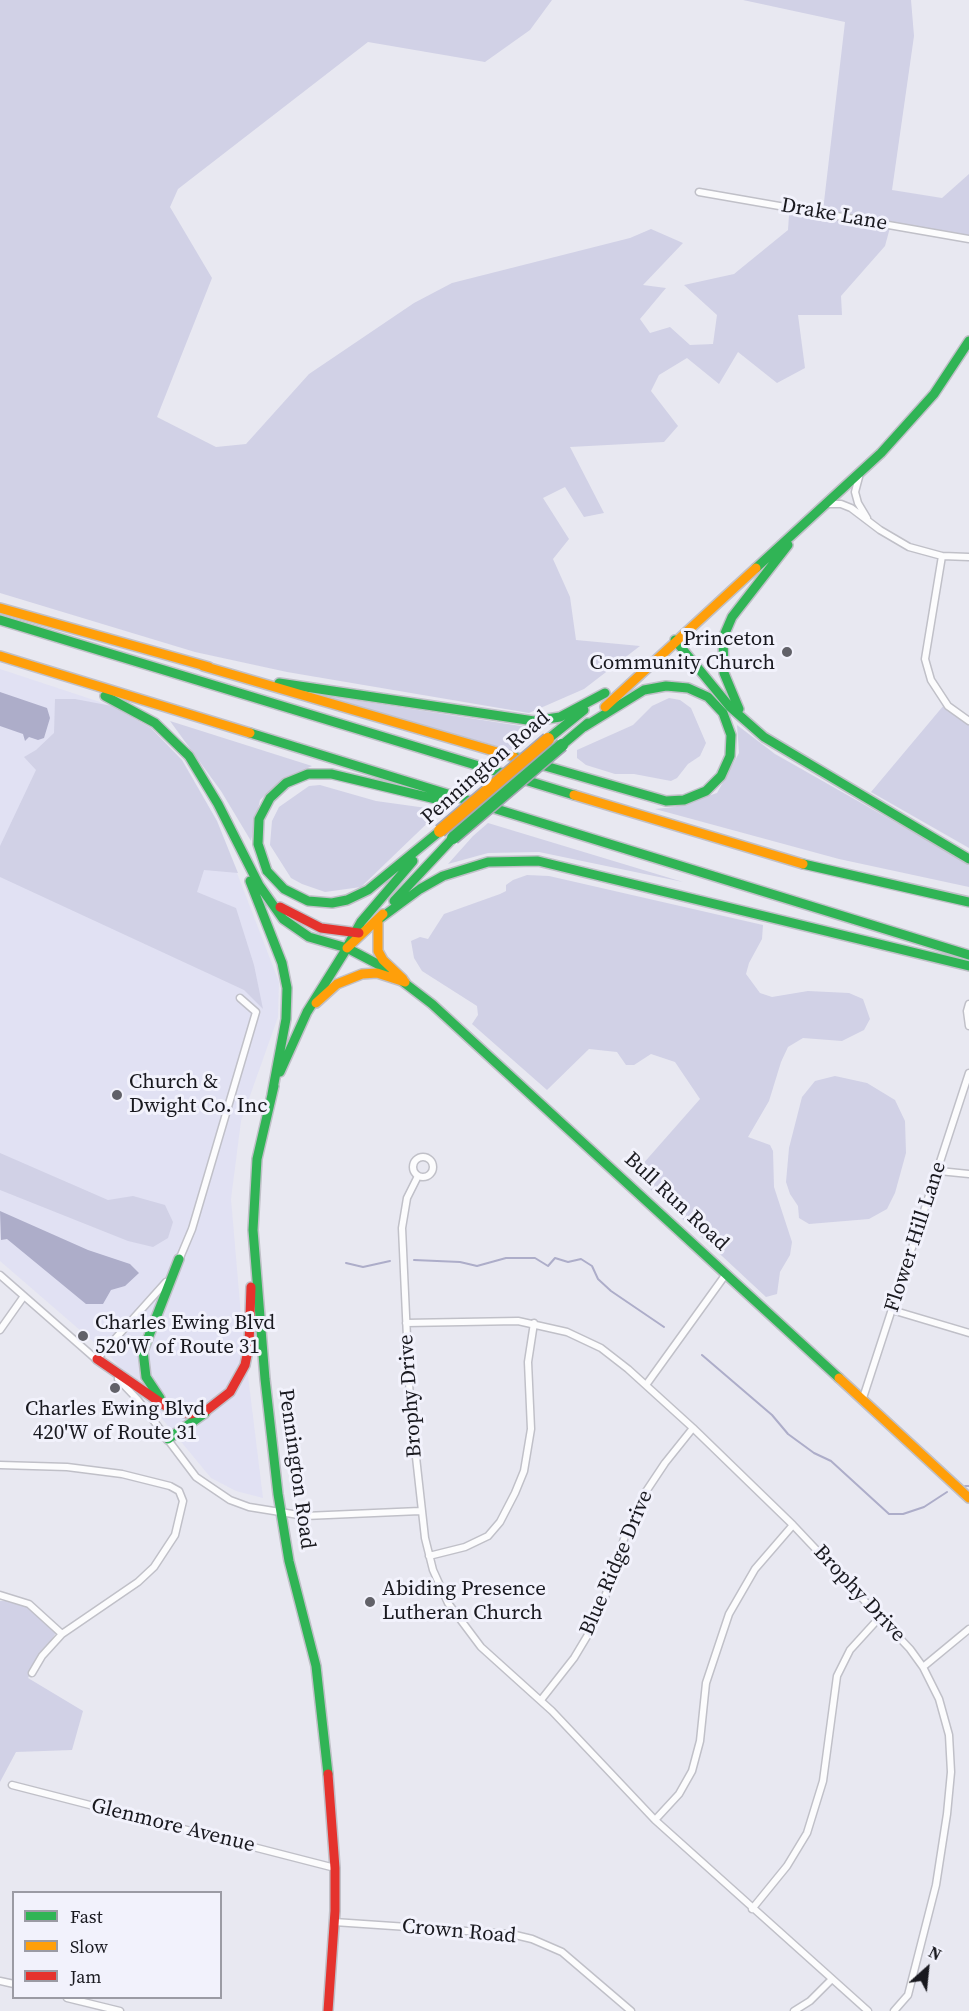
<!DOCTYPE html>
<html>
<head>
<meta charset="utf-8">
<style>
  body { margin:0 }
  #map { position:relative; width:969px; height:2011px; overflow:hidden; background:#e8e8f1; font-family:"Source Serif 4",serif }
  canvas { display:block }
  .legend { position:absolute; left:12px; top:1891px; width:210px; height:108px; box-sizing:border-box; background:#f2f2fc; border:2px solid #9b9ba4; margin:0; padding:8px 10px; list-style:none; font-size:18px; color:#19191f }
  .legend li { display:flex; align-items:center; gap:12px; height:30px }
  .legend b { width:30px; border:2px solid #9b9ba4 }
  .north { position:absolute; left:897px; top:1939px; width:60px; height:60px; -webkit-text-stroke:4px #f2f2fc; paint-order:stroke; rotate:27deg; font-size:16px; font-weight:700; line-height:24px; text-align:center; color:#19191f }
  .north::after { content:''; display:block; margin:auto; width:21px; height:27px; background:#19191f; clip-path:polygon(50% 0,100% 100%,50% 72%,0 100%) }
</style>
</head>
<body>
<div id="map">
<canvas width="969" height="2011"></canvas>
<ul class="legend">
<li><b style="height:8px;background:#30b455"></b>Fast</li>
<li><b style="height:8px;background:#ff9f0a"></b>Slow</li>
<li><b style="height:8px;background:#e5322d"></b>Jam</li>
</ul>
<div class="north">N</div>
</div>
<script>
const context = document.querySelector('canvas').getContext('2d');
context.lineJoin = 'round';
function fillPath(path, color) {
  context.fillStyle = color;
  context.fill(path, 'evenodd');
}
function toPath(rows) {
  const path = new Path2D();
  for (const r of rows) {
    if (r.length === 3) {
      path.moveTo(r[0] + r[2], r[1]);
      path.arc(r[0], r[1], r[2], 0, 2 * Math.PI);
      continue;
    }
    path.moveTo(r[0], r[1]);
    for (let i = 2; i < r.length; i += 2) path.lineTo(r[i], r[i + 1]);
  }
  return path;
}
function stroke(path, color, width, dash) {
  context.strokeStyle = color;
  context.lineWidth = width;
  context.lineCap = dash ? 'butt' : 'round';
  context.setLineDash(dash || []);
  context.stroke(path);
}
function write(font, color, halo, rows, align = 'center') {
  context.font = font + ' "Source Serif 4",serif';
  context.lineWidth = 6;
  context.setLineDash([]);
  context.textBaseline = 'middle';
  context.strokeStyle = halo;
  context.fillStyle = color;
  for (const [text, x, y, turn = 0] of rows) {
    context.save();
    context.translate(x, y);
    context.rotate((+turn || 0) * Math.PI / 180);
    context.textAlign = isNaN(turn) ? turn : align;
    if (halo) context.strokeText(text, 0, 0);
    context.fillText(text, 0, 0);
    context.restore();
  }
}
fillPath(toPath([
  [0,669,112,706,182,760,217,821,279,982,278,1017,241,1121,231,1199,242,1327,263,1498,236,1491,211,1478,111,1357,0,1261]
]), '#e1e1f3');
fillPath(toPath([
  [0,0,552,0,530,30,485,62,368,42,178,189,170,207,212,278,157,417,216,447,246,444,309,374,414,303,452,283,630,238,651,229,683,243,643,285,666,288,640,319,650,333,670,327,690,345,713,344,717,315,684,285,734,274,788,230,789,215,822,219,845,22,743,0,911,0,914,36,892,190,942,198,969,174,969,239,891,224,885,246,841,296,842,315,798,315,805,368,777,383,738,352,719,384,687,358,659,375,651,391,678,426,664,442,570,447,604,513,584,517,565,487,543,498,569,539,553,559,570,597,576,640,640,646,584,689,529,713,287,672,195,652,0,593],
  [315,694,540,729,514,751],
  [669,698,680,700,691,708,706,743,700,756,688,764,677,778,671,781,634,774,615,774,586,765,577,758,577,750,633,725,652,706],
  [55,699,75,699,112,706,151,728,182,760,217,821,238,873,204,870,197,892,236,908,254,965,263,1009,244,990,0,877,0,846,36,770,24,757,36,750,54,733],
  [944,705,969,724,969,848,871,792],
  [170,721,312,766,280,781,260,800,251,841,221,791],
  [737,725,775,754,969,864,969,887,839,859,655,809,674,807,717,793,739,753],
  [320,785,376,801,441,810,361,887,325,892,302,884,291,878,270,845,272,821,279,807,309,786],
  [488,823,683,882,539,852,488,853,448,864,473,836],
  [527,875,549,876,763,925,762,939,749,963,746,974,760,993,772,997,808,991,849,993,863,999,870,1019,864,1030,842,1041,803,1038,788,1047,781,1062,769,1101,748,1137,770,1145,773,1151,774,1187,792,1242,790,1255,780,1272,777,1294,766,1297,634,1174,700,1099,675,1062,651,1054,634,1065,626,1065,617,1052,589,1049,547,1090,472,1024,478,1015,477,1006,422,971,414,958,411,941,420,937,428,939,444,914,500,894,506,891,506,885,513,880],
  [835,1076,867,1083,895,1100,905,1121,906,1153,895,1193,887,1209,869,1219,809,1224,799,1218,798,1206,790,1194,786,1182,789,1148,802,1097,815,1081],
  [0,1153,108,1200,133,1196,165,1205,173,1222,168,1238,153,1247,128,1241,0,1190],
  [0,1601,23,1601,57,1631,28,1678,83,1711,72,1750,16,1752,0,1782]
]), '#d1d1e6');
fillPath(toPath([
  [0,692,47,708,50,718,44,738,38,740,29,737,25,741,23,734,0,726],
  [0,1211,88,1250,130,1264,139,1273,125,1286,111,1290,103,1304,86,1304,7,1239,1,1240]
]), '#adadc9');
stroke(toPath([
  [414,1260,460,1262,477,1266,506,1258,535,1258,548,1266,555,1258,568,1262,581,1259,592,1266,598,1279,611,1291,664,1327],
  [346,1263,363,1267,390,1261],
  [702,1355,772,1415,788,1434,814,1453,831,1461,889,1514,903,1514,924,1507,947,1492],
  [965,1486,969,1486]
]), '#adadc9', 2);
const street = toPath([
  [699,192,969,239],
  [859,477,855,492,858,503,867,518],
  [828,504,841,504,851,508,880,530,909,547,942,556,969,557],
  [942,556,925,659,931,680,948,706,969,721],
  [969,1004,967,1011,969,1026],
  [423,1167,10],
  [939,1171,969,1174],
  [418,1176,407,1198,402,1228,410,1403,425,1538,433,1570,448,1603,481,1647,552,1711,655,1820,868,2011],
  [179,1260,192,1229,256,1012,240,998],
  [0,1275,97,1360],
  [892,1310,969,1333],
  [406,1323,518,1321,567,1332,601,1348,628,1369,693,1428,793,1525,910,1649,923,1667,939,1699,949,1735,951,1772,947,1814,936,1885,908,1995,894,2011],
  [0,1330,24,1296],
  [97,1359,166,1282],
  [118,1379,138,1400,196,1477,230,1500,249,1507,305,1516,420,1511],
  [646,1385,726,1274],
  [862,1401,969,1073],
  [0,1465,67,1467,122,1474,170,1486,179,1491,183,1501,175,1535,154,1567,138,1582,62,1634,42,1656,32,1673],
  [429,1556,465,1547,488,1536,500,1522,515,1493,524,1471,531,1429,528,1362,534,1323],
  [0,1595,29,1604,62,1634],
  [923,1667,969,1629],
  [541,1700,574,1658,589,1633,602,1606,625,1536,643,1496,665,1463,693,1428],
  [12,1785,335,1868],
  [655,1820,679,1794,692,1771,700,1741,706,1683,729,1614,755,1569,793,1525],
  [752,1909,787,1866,807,1833,823,1781,837,1676,850,1650,880,1617],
  [334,1922,511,1934,532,1939,562,1952,631,2011],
  [0,1981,14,1984],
  [67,1998,120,2011],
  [794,2011,810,2001,831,1980]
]);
const fast = toPath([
  [756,568,881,453,934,394,969,341],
  [0,620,574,795],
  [675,640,730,707,764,737,969,859],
  [279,683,534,721,560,717,605,693],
  [105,696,155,723,189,756,218,804,259,885,283,919,309,937,347,948],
  [739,709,724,673,723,638,732,617,788,545],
  [250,733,969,955],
  [548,739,584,710],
  [562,745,588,723],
  [514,757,666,801,684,800,706,791,721,776,730,756,731,735,723,713,708,697,688,688,666,686,644,690,584,727],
  [440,800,332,774,308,774,286,783,270,798,259,819,258,844,267,871,284,889,308,901,332,903,347,900,368,890,440,831],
  [803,864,969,902],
  [250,881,282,963,287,988,286,1019,272,1094],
  [394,901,453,838],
  [378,920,420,889,443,876,488,862,538,861,969,966],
  [347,947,361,922,413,861],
  [347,948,385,968,432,1004,839,1378],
  [280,1072,307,1012,347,948],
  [274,1086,257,1159,253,1230,265,1379,278,1494,289,1561,316,1666,328,1774],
  [160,1398,146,1377,143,1351,179,1259],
  [168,1439,205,1413]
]);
const slow = toPath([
  [0,608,209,667],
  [0,656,250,733],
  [203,666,514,757],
  [605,707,756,568],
  [574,795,803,864],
  [378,920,378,951,383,960,403,979],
  [347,948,383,914],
  [316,1003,337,984,362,974,377,973,405,982],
  [839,1378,969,1498]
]);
const jam = toPath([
  [280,907,321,928,359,933],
  [97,1359,170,1409,190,1414,207,1410,230,1392,245,1365,249,1345,251,1287],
  [328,1774,335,1868,335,1911,328,2011]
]);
stroke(street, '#c0c0c8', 9);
stroke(fast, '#c0c0c8', 12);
stroke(slow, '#c0c0c8', 12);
stroke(jam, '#c0c0c8', 12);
stroke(street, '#fcfcfd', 6);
stroke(fast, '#30b455', 9);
stroke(slow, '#ff9f0a', 9);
stroke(jam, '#e5322d', 9);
const fastBridge = toPath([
  [453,838,562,745]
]);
const slowBridge = toPath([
  [440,831,548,739]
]);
stroke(fastBridge, '#a7a7b5', 15, []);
stroke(slowBridge, '#a7a7b5', 15, []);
stroke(fastBridge, '#30b455', 12);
stroke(slowBridge, '#ff9f0a', 12);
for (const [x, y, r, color] of [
  [787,652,6,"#616168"],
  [117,1095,6,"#616168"],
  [83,1336,6,"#616168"],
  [115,1388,6,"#616168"],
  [370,1602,6,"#616168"]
]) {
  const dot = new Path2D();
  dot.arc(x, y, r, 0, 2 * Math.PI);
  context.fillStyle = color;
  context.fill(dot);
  stroke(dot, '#f2f2fc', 2);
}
write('21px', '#19191f', '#f2f2fc', [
  ["Drake Lane",834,215,10],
  ["Pennington Road",486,768,-41],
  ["Bull Run Road",676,1202,43],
  ["Flower Hill Lane",916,1237,-72],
  ["Brophy Drive",411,1396,-94],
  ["Pennington Road",296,1469,82],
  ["Blue Ridge Drive",617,1563,-67],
  ["Brophy Drive",859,1594,47],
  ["Glenmore Avenue",173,1826,14],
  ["Crown Road",459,1932,5]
]);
write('21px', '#19191f', '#f2f2fc', [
  ["Princeton",775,640,"right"],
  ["Community Church",775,664,"right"],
  ["Church &",129,1083],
  ["Dwight Co. Inc",129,1107],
  ["Charles Ewing Blvd",95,1324],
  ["520'W of Route 31",95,1348],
  ["Charles Ewing Blvd",115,1410,"center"],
  ["420'W of Route 31",115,1434,"center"],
  ["Abiding Presence",382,1590],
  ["Lutheran Church",382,1614]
], 'left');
</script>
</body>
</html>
